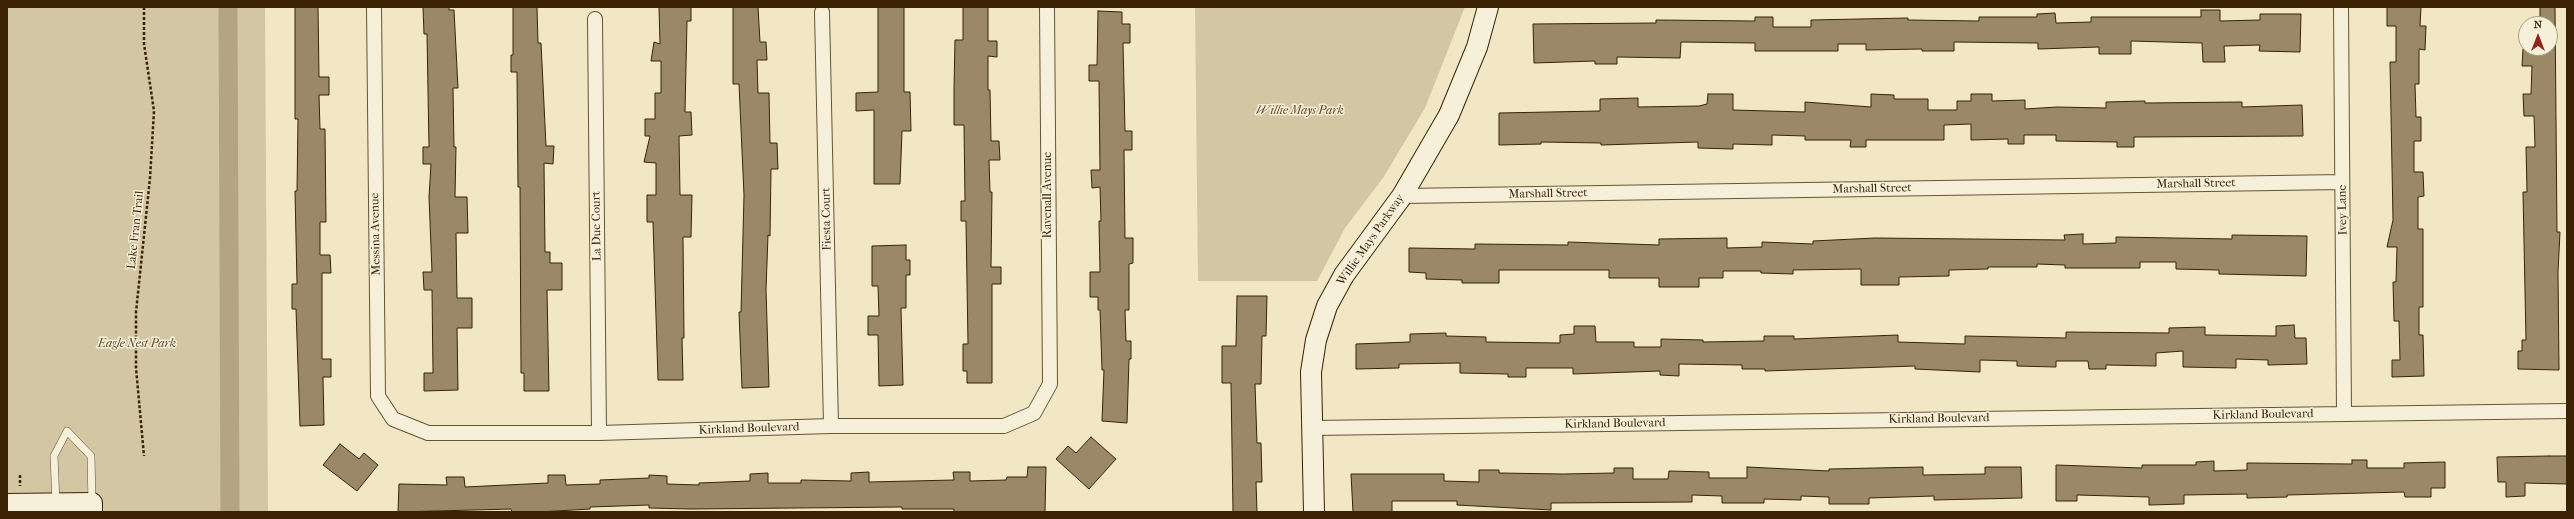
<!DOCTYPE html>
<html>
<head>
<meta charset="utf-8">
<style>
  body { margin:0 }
  #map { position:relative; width:2574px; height:519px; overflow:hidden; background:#f1e7c4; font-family:"IM FELL French Canon",serif }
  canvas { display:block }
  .frame { position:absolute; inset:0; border:8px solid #3b2203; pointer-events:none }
  .north { position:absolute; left:2518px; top:16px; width:40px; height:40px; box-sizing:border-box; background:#f6efd9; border:1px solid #ab9d83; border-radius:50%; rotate:0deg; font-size:11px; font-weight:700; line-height:16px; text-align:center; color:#3b2203 }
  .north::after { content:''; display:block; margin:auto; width:14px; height:18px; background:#8f2418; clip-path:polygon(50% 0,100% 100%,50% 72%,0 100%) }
</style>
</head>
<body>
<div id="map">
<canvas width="2574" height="519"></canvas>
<div class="frame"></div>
<div class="north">N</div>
</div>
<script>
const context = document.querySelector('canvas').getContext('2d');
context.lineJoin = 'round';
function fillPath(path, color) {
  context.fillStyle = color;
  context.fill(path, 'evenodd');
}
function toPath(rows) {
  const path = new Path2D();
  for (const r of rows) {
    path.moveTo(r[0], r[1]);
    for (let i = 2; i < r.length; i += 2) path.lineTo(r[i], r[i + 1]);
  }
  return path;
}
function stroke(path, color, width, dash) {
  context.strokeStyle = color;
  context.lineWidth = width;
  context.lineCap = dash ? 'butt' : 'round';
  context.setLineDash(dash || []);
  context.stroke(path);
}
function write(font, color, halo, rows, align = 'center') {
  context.font = font + ' "IM FELL French Canon",serif';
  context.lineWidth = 3;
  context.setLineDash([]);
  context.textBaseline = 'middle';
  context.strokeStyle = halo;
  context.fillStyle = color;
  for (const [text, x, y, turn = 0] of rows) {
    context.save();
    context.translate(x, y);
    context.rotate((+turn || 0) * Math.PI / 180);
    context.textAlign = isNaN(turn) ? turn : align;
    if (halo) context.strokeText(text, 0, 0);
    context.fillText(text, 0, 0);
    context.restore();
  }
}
fillPath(toPath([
  [7,7,265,7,268,512,7,512],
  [1195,7,1465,7,1425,108,1383,178,1345,228,1317,281,1198,281]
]), '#d2c6a3');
stroke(toPath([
  [228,7,230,512]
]), '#b3a482', 19);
const building = toPath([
  [295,7,318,7,319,77,329,77,329,95,319,95,320,129,325,129,326,222,320,222,320,255,330,255,331,273,322,273,322,359,331,359,331,377,323,377,324,425,300,426,296,309,292,309,292,284,297,284,295,191,297,191,298,119,295,119,295,7],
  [423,7,449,7,449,10,454,10,458,88,453,88,454,147,456,147,455,197,467,197,468,233,456,233,457,298,472,298,472,328,457,328,458,390,424,391,424,373,433,373,432,290,424,290,423,272,432,272,429,197,431,164,423,164,423,147,429,147,427,34,424,34,423,7],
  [513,7,537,7,538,43,541,43,546,146,554,146,553,164,544,163,545,252,550,252,550,263,562,263,562,290,547,290,549,391,524,391,524,373,521,373,520,187,518,187,517,72,511,72,511,55,513,55,513,7],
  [659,7,691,7,691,21,687,21,685,112,691,112,692,135,679,136,680,195,692,195,691,237,683,237,684,338,682,338,683,380,658,380,653,222,647,222,647,195,656,195,656,163,644,162,650,136,645,136,645,119,655,119,655,93,661,93,661,61,651,61,654,42,660,44,659,7],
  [733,7,758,7,760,42,766,42,767,60,757,60,758,93,769,93,770,143,777,143,778,169,771,169,770,236,768,235,766,290,769,387,742,388,739,312,741,312,744,195,739,84,733,84,733,7],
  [878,7,904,7,904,92,910,92,911,131,902,131,900,184,874,184,874,110,856,111,856,93,878,92,878,7],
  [963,7,988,7,988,41,997,41,997,57,988,56,988,90,990,90,991,141,999,141,1000,160,989,160,990,192,992,192,991,267,1001,267,1001,284,992,284,992,383,967,383,967,371,963,371,963,344,968,344,966,221,961,221,961,201,965,201,964,125,954,125,954,90,955,40,963,40,963,7],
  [2387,7,2421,7,2420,26,2426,26,2425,50,2419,49,2419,84,2415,84,2416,117,2421,117,2421,141,2414,141,2414,172,2423,172,2424,196,2418,197,2418,229,2423,229,2423,307,2419,307,2419,335,2423,335,2424,376,2392,377,2392,360,2400,360,2399,321,2394,321,2393,282,2396,282,2397,247,2387,247,2393,220,2390,62,2396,62,2396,26,2387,26,2387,7],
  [2540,7,2555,7,2557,232,2560,232,2558,272,2559,370,2518,369,2518,351,2522,351,2522,340,2526,340,2523,192,2527,192,2526,147,2535,147,2534,116,2524,116,2523,94,2531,94,2532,66,2522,66,2523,49,2550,48,2550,24,2540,24,2540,7],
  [2201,10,2220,10,2220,21,2260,20,2260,14,2301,14,2300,52,2259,51,2260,45,2224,46,2225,62,2203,62,2202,43,2131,41,2131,54,2099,54,2099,47,2038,49,2038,43,1954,42,1954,51,1922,51,1922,49,1866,50,1866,44,1838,44,1838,51,1755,51,1755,43,1681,42,1680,58,1617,57,1617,64,1595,64,1595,61,1534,63,1533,24,1656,23,1656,20,1755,21,1755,17,1773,17,1773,27,1811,27,1811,20,1908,18,1908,20,1979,21,1979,17,2037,17,2037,14,2055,13,2056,23,2091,22,2091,17,2201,17,2201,10],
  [1098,11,1122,12,1122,24,1130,24,1130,43,1123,43,1125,131,1132,131,1132,150,1124,150,1125,238,1133,238,1133,263,1129,264,1129,310,1125,310,1126,341,1131,341,1131,359,1129,359,1127,423,1102,421,1104,370,1102,370,1100,310,1098,310,1098,297,1090,297,1090,272,1100,272,1099,221,1101,221,1100,187,1092,188,1091,170,1100,170,1099,81,1089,81,1089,65,1097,65,1098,11],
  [1708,94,1733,94,1733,110,1805,112,1805,102,1871,107,1871,94,1894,95,1894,99,1928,99,1928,110,1957,110,1957,101,1971,101,1971,94,1992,94,1992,101,2025,100,2025,109,2057,107,2106,108,2106,102,2145,101,2145,103,2242,102,2242,107,2302,105,2303,136,2134,137,2134,147,2117,147,2117,142,2056,141,2056,135,2024,135,2024,144,2008,144,2008,139,1971,140,1971,124,1944,125,1944,140,1866,140,1866,147,1850,147,1851,140,1805,140,1805,136,1772,135,1772,145,1733,144,1733,149,1698,148,1698,142,1601,145,1601,143,1541,142,1541,144,1499,145,1499,113,1600,111,1600,99,1638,98,1638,107,1699,106,1707,104,1708,94],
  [2083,234,2083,244,2116,243,2116,237,2232,239,2232,235,2307,236,2306,276,2219,274,2219,270,2176,269,2176,262,2140,262,2140,268,2065,268,2065,265,2037,264,2037,267,1988,267,1988,269,1949,270,1949,276,1899,277,1899,285,1861,285,1861,269,1793,270,1793,274,1761,273,1761,271,1723,271,1723,278,1699,278,1699,287,1659,287,1659,278,1609,278,1609,270,1499,270,1499,283,1462,283,1462,280,1426,279,1426,273,1409,272,1409,248,1475,249,1475,244,1568,245,1568,242,1659,245,1659,239,1727,238,1727,248,1762,247,1762,242,1813,244,1813,241,1875,238,2065,240,2064,235,2083,234],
  [906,245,906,260,910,260,910,275,906,275,906,308,901,308,903,385,879,386,878,335,868,335,868,316,879,316,878,286,872,286,872,246,906,245],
  [1237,296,1267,296,1266,336,1262,336,1261,384,1255,384,1257,443,1261,443,1262,482,1256,482,1257,512,1233,512,1231,383,1222,383,1222,346,1236,346,1237,296],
  [2294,325,2295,338,2306,338,2307,364,2268,365,2268,360,2236,359,2236,368,2183,367,2183,351,2156,353,2156,366,2106,365,2106,369,2089,369,2088,361,2056,361,2056,367,2017,366,2017,361,1980,360,1980,372,1915,369,1915,366,1765,371,1765,369,1742,369,1742,365,1679,364,1679,376,1660,375,1660,371,1573,374,1573,368,1526,368,1526,377,1508,377,1508,374,1460,373,1460,363,1399,364,1399,368,1356,369,1356,344,1410,342,1410,334,1446,333,1446,336,1486,337,1486,342,1560,343,1560,335,1574,334,1574,326,1595,326,1596,342,1634,342,1634,347,1661,347,1661,339,1703,340,1703,342,1764,341,1764,336,1794,336,1794,339,1898,335,1898,342,1965,344,1965,336,2066,338,2066,332,2169,333,2169,328,2205,327,2205,335,2276,336,2276,326,2294,325],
  [1091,437,1116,459,1089,489,1056,459,1068,446,1076,453,1091,437],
  [340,444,359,459,364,453,378,465,357,491,323,465,340,444],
  [2549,456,2567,456,2567,484,2525,483,2525,496,2506,497,2506,482,2498,482,2497,457,2549,456],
  [2352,460,2367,460,2367,468,2404,468,2404,463,2445,462,2445,488,2431,488,2431,497,2405,497,2404,492,2287,495,2287,497,2247,498,2247,494,2184,495,2184,504,2149,505,2149,497,2077,495,2077,501,2056,501,2056,465,2142,468,2142,465,2196,465,2196,462,2214,461,2214,471,2247,470,2247,463,2352,464,2352,460],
  [1028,467,1046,467,1045,512,954,512,954,509,902,509,902,507,691,509,649,508,649,505,590,507,590,509,539,512,512,512,511,509,398,512,399,484,447,485,446,477,464,477,465,487,548,483,548,475,565,475,566,485,600,484,600,480,649,478,649,475,667,476,667,484,699,485,699,483,750,481,750,474,768,473,768,483,801,483,801,480,851,481,851,473,869,472,869,482,954,480,953,472,970,472,970,481,1006,480,1007,477,1027,477,1028,467],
  [1747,467,1829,471,1829,469,1923,467,1923,475,1985,474,1985,467,2021,467,2022,498,1934,500,1934,496,1869,498,1869,504,1829,504,1829,497,1801,496,1801,500,1764,499,1764,503,1722,503,1722,496,1692,495,1692,502,1551,503,1551,510,1457,505,1457,501,1392,501,1392,512,1353,512,1351,474,1444,474,1444,481,1479,482,1479,470,1499,470,1499,473,1563,474,1614,473,1614,468,1633,468,1633,479,1668,479,1669,471,1709,472,1709,478,1747,478,1747,467]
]);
fillPath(building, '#9a8867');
stroke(building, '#3b2203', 1);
const lane = toPath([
  [56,503,54,456,67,431,91,456,92,503]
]);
const street = toPath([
  [374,7,378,396,393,419,428,433,599,433,831,426,1004,426,1034,413,1050,384,1047,7],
  [2341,7,2344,414],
  [822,12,831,426],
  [595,19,599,433],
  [1402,196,2342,182],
  [1312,428,2567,411]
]);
const secondary = toPath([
  [7,504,92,503,92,512],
  [1314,512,1311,372,1316,340,1327,306,1344,275,1402,196,1449,115,1477,47,1488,7]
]);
stroke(lane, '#685333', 8);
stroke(street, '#685333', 16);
stroke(secondary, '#3b2203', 22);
stroke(toPath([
  [144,7,144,44,154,111,150,178,136,312,136,368,144,456],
  [20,475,20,486]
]), '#3b2203', 2.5, [3, 2]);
stroke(lane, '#f6efd9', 7);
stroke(street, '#f6efd9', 14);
stroke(secondary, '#f6efd9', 20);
write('italic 12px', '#614b2b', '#f6efd9', [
  ["Willie Mays Park",1300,111],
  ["Eagle Nest Park",137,344]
]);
write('12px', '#3b2203', '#f6efd9', [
  ["Marshall Street",2196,184,-1],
  ["Marshall Street",1872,189,-1],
  ["Marshall Street",1548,194,-1],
  ["Ravenall Avenue",1048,195,-90],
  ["Ivey Lane",2343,210,-91],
  ["Fiesta Court",827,219,-91],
  ["La Due Court",597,226,-91],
  ["Lake Fran Trail",136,230,-84],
  ["Messina Avenue",376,234,-91],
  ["Willie Mays Parkway",1371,240,-55],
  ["Kirkland Boulevard",2263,415,-1],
  ["Kirkland Boulevard",1939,419,-1],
  ["Kirkland Boulevard",1615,424,-1],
  ["Kirkland Boulevard",749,429,-2]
]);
</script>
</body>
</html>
